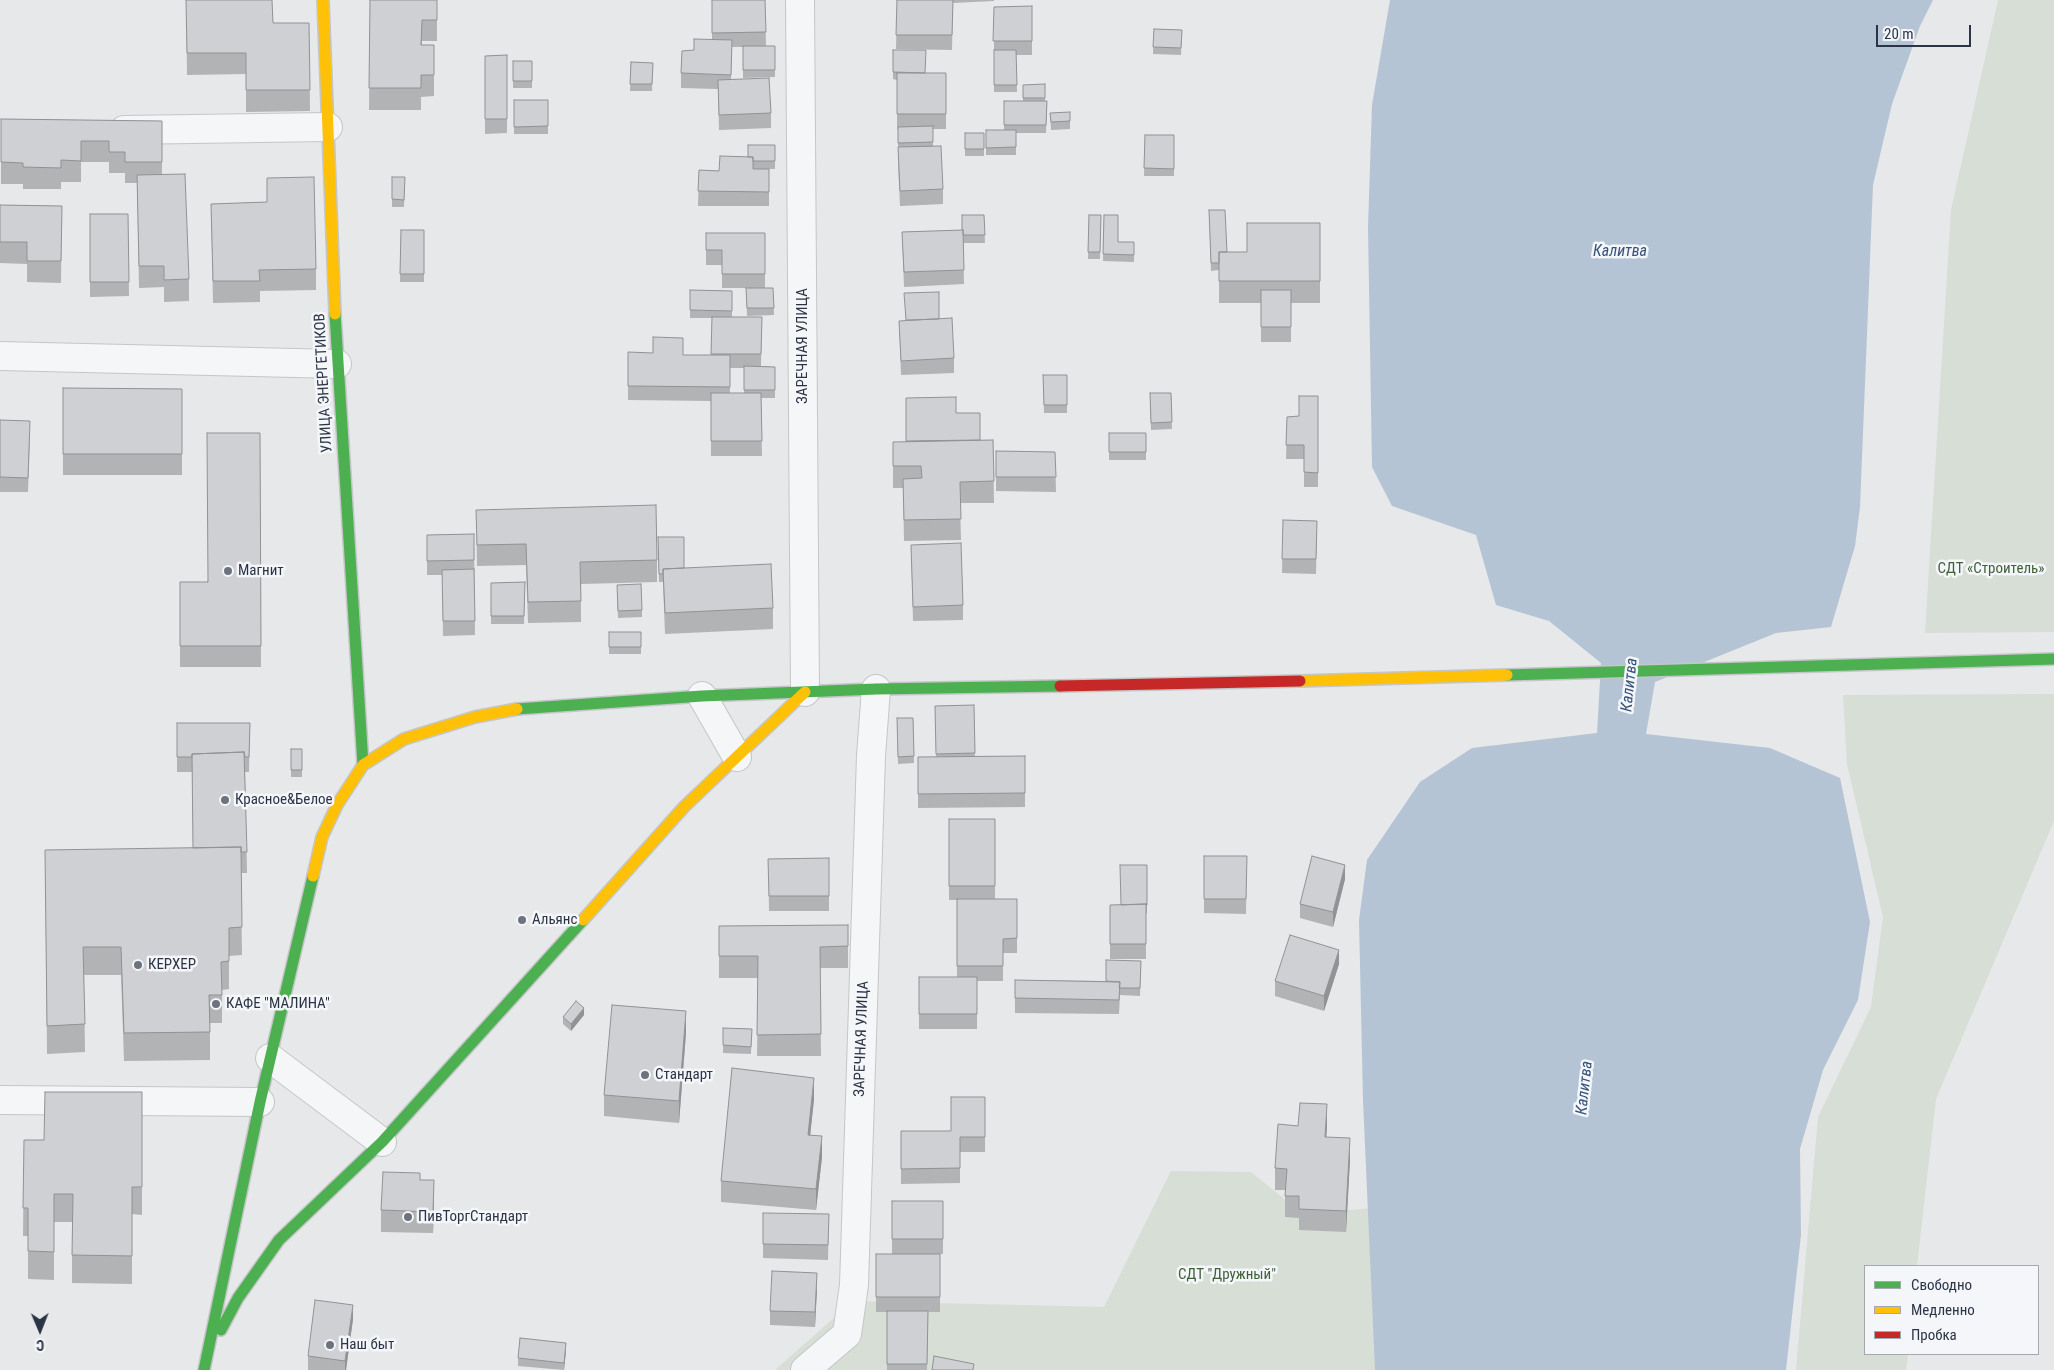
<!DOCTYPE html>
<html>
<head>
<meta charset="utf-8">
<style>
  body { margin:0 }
  #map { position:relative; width:2054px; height:1370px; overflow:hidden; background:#e6e8ea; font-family:"Roboto Condensed",sans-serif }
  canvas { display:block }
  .legend { position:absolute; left:1864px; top:1265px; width:175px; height:90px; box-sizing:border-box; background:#f4f6f9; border:1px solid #a4a8b1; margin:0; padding:6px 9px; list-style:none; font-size:15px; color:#2b3445 }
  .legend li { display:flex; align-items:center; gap:10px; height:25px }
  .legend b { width:25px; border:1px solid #a4a8b1 }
  .north { position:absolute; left:15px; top:1305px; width:50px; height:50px; -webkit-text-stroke:4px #f4f6f9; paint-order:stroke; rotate:179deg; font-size:14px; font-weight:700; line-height:20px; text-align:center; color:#2b3445 }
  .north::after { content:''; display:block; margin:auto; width:18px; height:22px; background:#2b3445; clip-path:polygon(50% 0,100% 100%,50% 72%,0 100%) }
  .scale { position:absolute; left:1876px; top:25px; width:95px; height:22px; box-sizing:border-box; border:2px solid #2b3445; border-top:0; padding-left:6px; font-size:15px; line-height:18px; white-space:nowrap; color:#2b3445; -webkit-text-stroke:4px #f4f6f9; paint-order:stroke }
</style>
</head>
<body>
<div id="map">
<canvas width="2054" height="1370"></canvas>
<ul class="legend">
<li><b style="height:6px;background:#4caf50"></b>Свободно</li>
<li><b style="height:6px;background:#ffc107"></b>Медленно</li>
<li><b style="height:6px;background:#c62828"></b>Пробка</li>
</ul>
<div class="north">С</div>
<div class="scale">20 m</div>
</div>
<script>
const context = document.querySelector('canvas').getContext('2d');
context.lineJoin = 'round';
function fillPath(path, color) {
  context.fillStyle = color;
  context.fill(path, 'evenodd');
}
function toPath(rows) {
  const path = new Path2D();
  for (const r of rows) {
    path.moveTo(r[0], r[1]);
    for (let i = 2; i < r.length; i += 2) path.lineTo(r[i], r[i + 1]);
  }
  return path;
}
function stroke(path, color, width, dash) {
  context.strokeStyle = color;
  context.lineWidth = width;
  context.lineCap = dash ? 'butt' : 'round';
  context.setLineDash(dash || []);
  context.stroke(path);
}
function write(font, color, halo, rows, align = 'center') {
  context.font = font + ' "Roboto Condensed",sans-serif';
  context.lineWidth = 5;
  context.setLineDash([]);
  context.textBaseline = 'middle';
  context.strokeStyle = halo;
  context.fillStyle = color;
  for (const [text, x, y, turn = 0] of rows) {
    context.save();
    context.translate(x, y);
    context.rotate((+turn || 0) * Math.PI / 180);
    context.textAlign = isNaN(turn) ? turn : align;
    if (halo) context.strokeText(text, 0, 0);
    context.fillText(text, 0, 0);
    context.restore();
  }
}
fillPath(toPath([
  [1998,0,2054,0,2054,632,1925,633,1951,210],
  [2054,694,2054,821,1936,1099,1917,1266,1865,1266,1865,1354,1908,1354,1906,1370,1796,1370,1818,1117,1871,1007,1883,917,1847,764,1843,695],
  [1171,1171,1251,1172,1303,1214,1408,1205,1399,1370,775,1370,853,1301,1104,1307]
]), '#d6ded6');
fillPath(toPath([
  [1390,0,1933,0,1920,26,1892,104,1873,185,1860,507,1855,546,1831,627,1776,633,1655,682,1646,734,1770,748,1840,778,1870,922,1858,1000,1823,1070,1800,1149,1801,1235,1786,1370,1375,1370,1363,1100,1359,920,1367,860,1420,782,1472,748,1597,733,1601,663,1549,621,1496,605,1476,535,1392,506,1372,467,1368,227,1372,105]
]), '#b4c4d5');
const street = toPath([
  [800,0,805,692],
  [124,130,328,127],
  [0,356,337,364],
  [702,696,737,757],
  [270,1058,382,1142],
  [0,1100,260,1102],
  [805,1370,847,1334,854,1285,871,756,876,689]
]);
const fast = toPath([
  [335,314,363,765],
  [1507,675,2054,659],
  [517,709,702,696,876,689,1060,686],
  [221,1330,238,1298,279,1240,382,1142,583,920],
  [204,1370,260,1102,313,876]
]);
const slow = toPath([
  [323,0,335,314],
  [1300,681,1507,675],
  [313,876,322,837,337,805,363,765,404,739,475,717,517,709],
  [583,920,684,807,805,692]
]);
const jam = toPath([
  [1060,686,1300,681]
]);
stroke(street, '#c4c6c8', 30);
stroke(fast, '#c4c6c8', 14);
stroke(slow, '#c4c6c8', 14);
stroke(jam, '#c4c6c8', 14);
stroke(street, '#f5f6f7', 28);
stroke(fast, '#4caf50', 11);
stroke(slow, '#ffc107', 11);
stroke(jam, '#c62828', 11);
fillPath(toPath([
  [186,0,273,23,309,23,310,111,246,112,246,74,187,75],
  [370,0,437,0,437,41,422,41,422,45,434,45,434,96,421,97,421,110,369,110],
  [712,0,765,0,766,46,775,46,775,77,743,78,743,47,732,47,731,80,771,113,771,128,719,130,718,89,681,88,681,73,694,50,712,39],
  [897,0,994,0,994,1,953,3,952,50,896,49],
  [1032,6,1032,55,1016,55,1017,92,994,92,994,7],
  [1154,29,1182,30,1181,55,1153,54],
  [893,50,925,73,946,73,946,129,933,129,933,146,943,189,943,204,900,206,898,162,898,129,897,129,897,80,893,79],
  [507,55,507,133,485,134,485,56],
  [513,61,532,61,532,88,513,88],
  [631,62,653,63,652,91,630,91],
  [1045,84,1045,101,1047,101,1046,133,1016,133,1016,155,986,155,986,130,1004,130,1004,101,1023,101,1023,85],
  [514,100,548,100,548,134,514,134],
  [1070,112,1070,129,1051,130,1050,113],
  [1,119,162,121,162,174,189,279,189,301,164,302,164,287,139,288,137,183,125,183,125,173,109,173,109,162,81,162,81,182,61,182,61,189,23,189,23,184,1,184],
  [965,133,984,133,984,156,965,156],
  [1145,135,1174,135,1174,176,1144,176],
  [775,145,775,169,753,169,769,169,769,206,698,206,699,170,719,171,748,157],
  [392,177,405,177,404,207,392,207],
  [267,178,316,269,316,290,260,291,260,302,213,303,211,204,267,202],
  [0,205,62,206,61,283,27,282,27,264,0,263],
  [1209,210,1227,252,1247,252,1320,223,1320,303,1291,303,1291,342,1261,342,1261,303,1219,303,1219,270,1211,271],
  [90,214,128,214,129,296,90,297],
  [984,215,985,243,963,243,964,284,904,287,902,232,962,230],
  [1089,215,1101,215,1100,259,1088,259],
  [1104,215,1118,242,1134,242,1134,262,1103,261],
  [401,230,424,230,424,282,400,282],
  [706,233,765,233,765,288,773,288,774,315,747,316,746,288,722,288,722,265,706,265],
  [690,290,732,291,732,317,762,317,761,366,775,367,775,398,761,398,762,456,711,456,711,401,628,400,628,352,683,355,711,355,712,318,690,318],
  [730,368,744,368,744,393,730,393],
  [939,319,954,358,954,373,901,375,899,321],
  [1043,375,1067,375,1067,413,1044,413],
  [63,388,182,389,182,475,63,475],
  [1150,393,1171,393,1172,429,1151,430],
  [1318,396,1318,487,1304,487,1304,459,1286,459,1287,417,1299,416],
  [906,398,956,413,980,440,993,440,994,503,960,503,961,540,904,541,903,488,893,488,893,442,906,442],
  [0,420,30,435,28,492,0,492],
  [260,433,261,667,180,667,180,582,207,582],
  [1109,433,1146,433,1146,460,1109,460],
  [996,451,1055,452,1056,492,996,491],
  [476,510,657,560,657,582,581,584,581,622,528,623,526,565,477,566],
  [1283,520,1317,521,1316,574,1282,573],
  [474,534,475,635,443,636,442,575,427,575,427,535],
  [658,537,684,568,773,608,773,629,665,634,663,582,659,582],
  [911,545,963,605,963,620,913,621],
  [525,582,524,624,491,624,491,583],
  [617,592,642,610,642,617,618,618],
  [609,632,641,632,641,654,609,654],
  [974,705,975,757,1025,756,1025,807,918,808,918,757,936,757,935,706],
  [897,718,913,718,914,763,898,764],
  [177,723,250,723,249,772,245,772,247,873,241,873,242,955,229,956,229,989,222,990,222,1023,210,1023,210,1060,124,1061,121,975,84,975,85,1052,47,1054,45,850,193,848,192,772,177,772],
  [291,749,302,749,302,777,291,777],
  [949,819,995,819,995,899,1017,899,1017,953,1003,953,1003,981,977,981,977,1029,919,1029,919,977,957,977,957,900,949,900],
  [1204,856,1247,856,1246,914,1204,913],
  [829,858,829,911,769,911,768,859],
  [1147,865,1147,913,1146,913,1146,959,1110,959,1110,905,1120,905],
  [1345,879,1333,927,1300,918,1300,904],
  [848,925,848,968,820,968,821,1056,757,1056,758,978,719,978,719,926],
  [1141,961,1140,996,1120,995,1119,1014,1015,1013,1015,980,1106,981],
  [1339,964,1324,1011,1275,996,1275,981],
  [584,1015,571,1031,563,1024,563,1017],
  [723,1028,752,1029,751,1054,723,1053],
  [686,1033,679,1123,604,1116,604,1095],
  [142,1092,142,1215,132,1214,132,1284,72,1283,72,1222,54,1222,54,1280,28,1279,28,1236,23,1236,24,1140,44,1140],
  [985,1097,985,1152,960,1152,960,1183,901,1184,901,1131,951,1131],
  [814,1099,810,1135,822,1157,816,1210,721,1202,721,1181],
  [1298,1126,1327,1126,1326,1137,1350,1160,1346,1232,1299,1230,1299,1218,1285,1217,1285,1190,1275,1190,1275,1168],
  [420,1180,434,1202,433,1233,381,1232,381,1210],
  [892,1201,943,1201,943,1254,894,1254,940,1254,940,1312,928,1312,927,1370,887,1370,887,1312,876,1312,876,1254,892,1254],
  [829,1214,828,1260,763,1258,763,1244],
  [817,1288,815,1327,770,1325,770,1311],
  [353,1319,346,1370,308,1370,308,1356],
  [566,1350,564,1370,518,1366,518,1358]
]), '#b1b3b5');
fillPath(toPath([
  [1345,865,1345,879,1333,927,1333,912],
  [1339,950,1339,964,1324,1011,1324,996],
  [584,1008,584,1015,571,1031,571,1024],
  [686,1011,686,1033,679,1123,679,1101],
  [814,1078,814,1099,808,1156,808,1135],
  [1327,1104,1327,1126,1325,1159,1325,1137],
  [822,1136,822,1157,816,1210,816,1189],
  [1350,1138,1350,1160,1346,1232,1346,1211],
  [434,1180,434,1202,433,1233,433,1212],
  [817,1273,817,1288,815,1327,815,1312],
  [353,1305,353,1319,346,1370,345,1370,345,1361],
  [566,1343,566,1350,564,1370,564,1363]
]), '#909294');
const building = toPath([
  [186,0,272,0,273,23,309,23,310,90,246,90,246,53,187,53,186,0],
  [370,0,437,0,437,20,422,20,421,45,434,45,434,75,421,75,421,88,369,88,370,0],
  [712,0,765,0,766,32,712,33,712,0],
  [897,0,953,0,952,35,896,35,897,0],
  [1032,6,1032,41,993,41,994,7,1032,6],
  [1154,29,1182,30,1181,48,1153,47,1154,29],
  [694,39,732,40,731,75,681,73,682,51,694,50,694,39],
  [743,46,775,46,775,70,743,70,743,46],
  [893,50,926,50,925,73,893,72,893,50],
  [994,50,1016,50,1017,85,994,85,994,50],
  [507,55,507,119,485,119,485,56,507,55],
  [513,61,532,61,532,81,513,81,513,61],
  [631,62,653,63,652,84,630,84,631,62],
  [897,73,946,73,946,114,897,114,897,73],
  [769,78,771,113,719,115,718,80,769,78],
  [1045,84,1045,98,1023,98,1023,85,1045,84],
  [514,100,548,100,548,126,514,127,514,100],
  [1004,101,1047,101,1046,125,1004,125,1004,101],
  [1070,112,1070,121,1051,122,1050,113,1070,112],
  [1,119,162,121,162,162,125,162,125,152,109,152,109,141,81,141,81,161,61,160,61,168,23,167,23,163,1,162,1,119],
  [933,126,933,142,898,143,898,127,933,126],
  [986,130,1016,130,1016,147,986,148,986,130],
  [965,133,984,133,984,149,965,149,965,133],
  [1145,135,1174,135,1174,169,1144,168,1145,135],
  [748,145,775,145,775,161,753,161,753,157,748,157,748,145],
  [941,146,943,189,900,191,898,147,941,146],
  [720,156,753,157,753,169,769,169,769,192,698,191,699,170,719,171,720,156],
  [185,174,189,279,164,280,164,266,139,266,137,175,185,174],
  [314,177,316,269,259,270,260,281,213,281,211,204,267,202,267,178,314,177],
  [392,177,405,177,404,200,392,199,392,177],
  [0,205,62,206,61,261,27,261,27,242,0,242,0,205],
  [1209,210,1225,210,1227,252,1219,252,1219,263,1211,263,1209,210],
  [90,214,128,214,129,282,90,282,90,214],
  [962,215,984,215,985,235,963,235,963,230,962,230,962,215],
  [1089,215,1101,215,1100,252,1088,252,1089,215],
  [1104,215,1118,215,1118,242,1134,242,1134,255,1103,254,1104,215],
  [1247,223,1320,223,1320,281,1219,281,1219,252,1247,252,1247,223],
  [401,230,424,230,424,274,400,274,401,230],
  [963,230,964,270,904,272,902,232,963,230],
  [706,233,765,233,765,274,722,274,722,250,706,250,706,233],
  [746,288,773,288,774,308,747,308,746,288],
  [690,290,732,291,732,311,690,310,690,290],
  [1261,290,1291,290,1291,327,1261,327,1261,290],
  [939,292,939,319,906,320,904,293,939,292],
  [712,317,762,317,761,354,711,354,712,317],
  [952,318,954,358,901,361,899,321,952,318],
  [653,337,683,338,683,355,730,355,730,387,628,386,628,352,653,353,653,337],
  [744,366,775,367,775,390,744,390,744,366],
  [1043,375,1067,375,1067,405,1044,405,1043,375],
  [63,388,182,389,182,454,63,454,63,388],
  [711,393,761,393,762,441,711,441,711,393],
  [1150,393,1171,393,1172,422,1151,423,1150,393],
  [1299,396,1318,396,1318,473,1304,472,1304,445,1286,445,1287,417,1299,416,1299,396],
  [956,397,956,413,980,413,980,440,906,441,906,398,956,397],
  [0,420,30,421,28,478,0,477,0,420],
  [207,433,260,433,261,646,180,646,180,582,208,582,207,433],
  [1109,433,1146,433,1146,452,1109,452,1109,433],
  [993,440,994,481,960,482,961,519,904,520,903,479,922,478,921,466,893,466,893,442,993,440],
  [996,451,1055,452,1056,477,996,477,996,451],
  [656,505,657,560,580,562,581,601,528,602,526,544,477,545,476,510,656,505],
  [1283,520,1317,521,1316,559,1282,559,1283,520],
  [474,534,474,560,427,561,427,535,474,534],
  [658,537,684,537,684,568,663,569,663,574,659,574,658,537],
  [961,543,963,605,913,607,911,545,961,543],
  [771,564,773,608,665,613,663,569,771,564],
  [474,569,475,621,443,621,442,570,474,569],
  [525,582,524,616,491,616,491,583,525,582],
  [641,584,642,610,618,611,617,585,641,584],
  [609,632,641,632,641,647,609,647,609,632],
  [974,705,975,753,936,754,935,706,974,705],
  [897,718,913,718,914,756,898,757,897,718],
  [177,723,250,723,249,757,245,757,244,752,192,754,192,757,177,757,177,723],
  [291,749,302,749,302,770,291,770,291,749],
  [244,752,247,852,241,852,241,847,193,848,192,754,244,752],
  [1025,756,1025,793,918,794,918,757,1025,756],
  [949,819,995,819,995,886,949,886,949,819],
  [241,847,242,927,229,928,229,961,221,962,222,995,209,995,210,1032,124,1033,121,947,83,947,85,1024,47,1026,45,850,241,847],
  [1204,856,1247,856,1246,899,1204,899,1204,856],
  [1312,856,1345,865,1333,912,1300,904,1312,856],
  [829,858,829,896,769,896,768,859,829,858],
  [1120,865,1147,865,1147,905,1146,905,1146,904,1121,905,1120,865],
  [957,899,1017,899,1017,938,1003,939,1003,966,957,966,957,899],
  [1146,904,1146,944,1110,944,1110,905,1146,904],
  [848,925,848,946,820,947,821,1034,757,1035,758,956,719,956,719,926,848,925],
  [1290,935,1339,950,1324,996,1275,981,1290,935],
  [1106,960,1141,961,1140,988,1119,988,1120,982,1106,981,1106,960],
  [919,977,977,977,977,1014,919,1014,919,977],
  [1015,980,1120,982,1119,1000,1015,998,1015,980],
  [576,1001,584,1008,571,1024,563,1017,576,1001],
  [612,1005,686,1011,679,1101,604,1095,612,1005],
  [723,1028,752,1029,751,1047,723,1045,723,1028],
  [732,1068,814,1078,808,1135,822,1136,816,1189,721,1181,732,1068],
  [45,1092,142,1092,142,1187,132,1187,132,1256,72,1255,73,1194,54,1194,54,1252,28,1251,28,1208,23,1208,24,1140,44,1140,45,1092],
  [951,1097,985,1097,985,1137,960,1137,960,1168,901,1169,901,1131,951,1131,951,1097],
  [1300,1103,1327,1104,1325,1137,1350,1138,1346,1211,1299,1209,1299,1196,1285,1196,1287,1169,1275,1168,1278,1124,1298,1126,1300,1103],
  [383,1172,420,1173,420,1180,434,1180,433,1212,381,1210,383,1172],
  [892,1201,943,1201,943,1239,892,1239,892,1201],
  [763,1213,829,1214,828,1245,763,1244,763,1213],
  [876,1254,940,1254,940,1297,876,1297,876,1254],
  [772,1271,817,1273,815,1312,770,1311,772,1271],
  [315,1300,353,1305,345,1361,308,1356,315,1300],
  [887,1311,928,1311,927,1364,887,1364,887,1311],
  [520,1338,566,1343,564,1363,518,1358,520,1338],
  [934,1356,974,1364,973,1370,932,1370,934,1356]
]);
fillPath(building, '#ced0d3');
stroke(building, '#909294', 1);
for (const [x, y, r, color] of [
  [228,571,5,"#6c737f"],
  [225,800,5,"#6c737f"],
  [522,920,5,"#6c737f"],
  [138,965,5,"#6c737f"],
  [216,1004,5,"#6c737f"],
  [645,1075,5,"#6c737f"],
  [408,1217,5,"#6c737f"],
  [330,1345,5,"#6c737f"]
]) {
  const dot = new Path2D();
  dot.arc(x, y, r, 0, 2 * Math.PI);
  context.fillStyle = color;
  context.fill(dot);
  stroke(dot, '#f4f6f9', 2);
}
write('15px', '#2b3445', '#f4f6f9', [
  ["ЗАРЕЧНАЯ УЛИЦА",803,346,-90],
  ["УЛИЦА ЭНЕРГЕТИКОВ",324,383,-93],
  ["ЗАРЕЧНАЯ УЛИЦА",862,1039,-88]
]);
write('15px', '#3f6138', '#f4f6f9', [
  ["СДТ «Строитель»",1991,569],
  ["СДТ \"Дружный\"",1227,1275]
]);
write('15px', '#2b3445', '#f4f6f9', [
  ["Магнит",238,571],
  ["Красное&Белое",235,800],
  ["Альянс",532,920],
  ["КЕРХЕР",148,965],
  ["КАФЕ \"МАЛИНА\"",226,1004],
  ["Стандарт",655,1075],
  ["ПивТоргСтандарт",418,1217],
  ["Наш быт",340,1345]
], 'left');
write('italic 16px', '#34527a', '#f4f6f9', [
  ["Калитва",1620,252],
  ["Калитва",1630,685,-84],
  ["Калитва",1585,1088,-84]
]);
</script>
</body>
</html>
